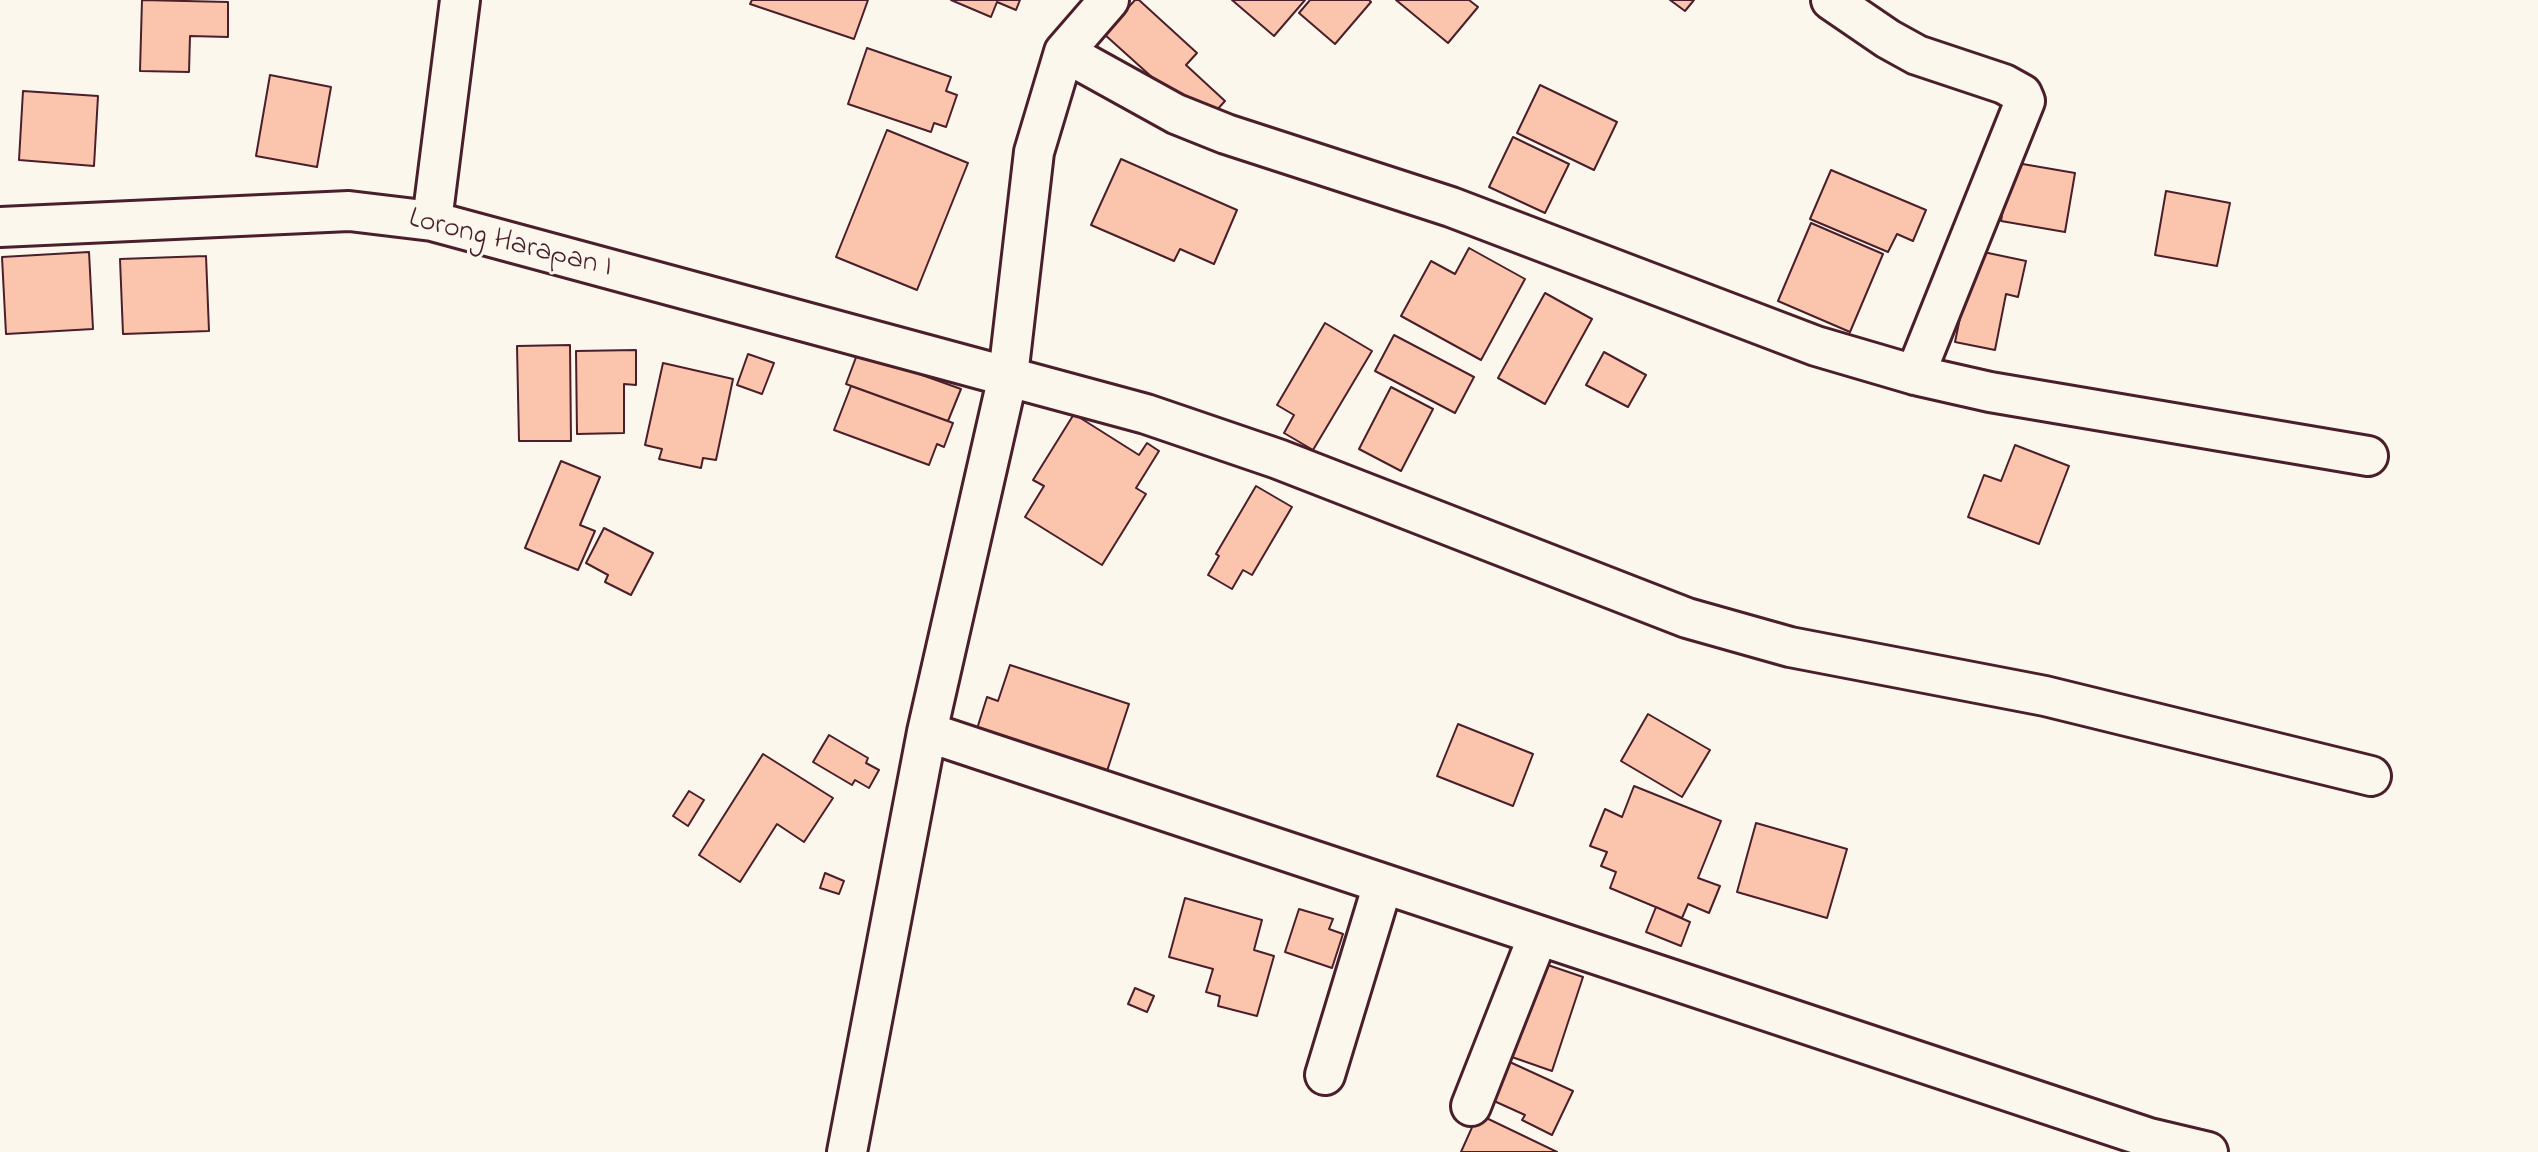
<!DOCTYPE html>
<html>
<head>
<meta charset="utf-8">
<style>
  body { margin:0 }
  canvas { display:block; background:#fbf7ec }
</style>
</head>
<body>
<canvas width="2538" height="1152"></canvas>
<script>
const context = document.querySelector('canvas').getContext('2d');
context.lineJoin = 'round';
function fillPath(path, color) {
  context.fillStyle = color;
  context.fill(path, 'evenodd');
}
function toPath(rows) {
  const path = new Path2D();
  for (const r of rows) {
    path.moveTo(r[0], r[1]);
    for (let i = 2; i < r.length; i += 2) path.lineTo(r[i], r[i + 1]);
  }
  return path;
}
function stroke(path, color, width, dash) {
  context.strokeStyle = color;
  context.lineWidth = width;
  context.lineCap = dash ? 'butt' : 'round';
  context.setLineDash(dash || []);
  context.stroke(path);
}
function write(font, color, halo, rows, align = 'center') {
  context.font = font + ' "Indie Flower",sans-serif';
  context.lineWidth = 6;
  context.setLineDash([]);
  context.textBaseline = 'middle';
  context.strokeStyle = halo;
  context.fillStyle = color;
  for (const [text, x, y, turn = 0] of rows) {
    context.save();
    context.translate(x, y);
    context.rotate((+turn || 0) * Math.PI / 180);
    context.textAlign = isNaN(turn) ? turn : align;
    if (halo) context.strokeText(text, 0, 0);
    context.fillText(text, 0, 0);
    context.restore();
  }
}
const building = toPath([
  [142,0,228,2,228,37,190,36,189,72,140,71,142,0],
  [752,0,868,0,854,39,750,4,752,0],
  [951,0,1020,0,1016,10,997,2,991,17,951,0],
  [1135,0,1139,0,1197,53,1186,65,1225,101,1204,124,1104,34,1135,0],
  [1232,0,1305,0,1274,36,1232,0],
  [1310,0,1369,0,1371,2,1335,44,1299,13,1310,0],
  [1396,0,1469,0,1478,7,1448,43,1396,0],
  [1670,0,1694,0,1685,11,1670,0],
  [867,48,951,77,946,91,957,95,946,127,934,123,931,132,848,104,867,48],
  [270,75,331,87,317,167,256,156,270,75],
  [1540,85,1617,122,1594,170,1517,133,1540,85],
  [23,91,98,96,94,166,19,160,23,91],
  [887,130,968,163,917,290,836,257,887,130],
  [1513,137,1569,164,1545,213,1489,187,1513,137],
  [1121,159,1237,210,1214,264,1180,249,1174,261,1091,225,1121,159],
  [2011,162,2075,173,2065,232,2001,221,2011,162],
  [1831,170,1926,210,1913,241,1897,234,1888,252,1810,219,1831,170],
  [2166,191,2230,203,2217,266,2155,255,2166,191],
  [1811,223,1883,254,1850,332,1778,301,1811,223],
  [1469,248,1525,279,1481,360,1401,316,1431,261,1455,274,1469,248],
  [1974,250,2026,261,2018,297,2006,294,1995,350,1955,342,1974,250],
  [89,252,93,329,6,334,2,257,89,252],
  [206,256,209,331,123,334,120,259,206,256],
  [1545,293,1592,319,1545,404,1498,378,1545,293],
  [1325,323,1372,351,1313,450,1284,433,1294,415,1277,405,1325,323],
  [1394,335,1474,377,1455,413,1375,371,1394,335],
  [570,345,571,441,519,441,517,346,570,345],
  [636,350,636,385,624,384,624,433,577,434,576,351,636,350],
  [858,352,961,389,948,421,846,384,858,352],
  [1604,352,1646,375,1628,407,1586,385,1604,352],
  [748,354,774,363,762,394,737,385,748,354],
  [663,363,733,379,716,460,703,458,701,468,659,459,662,449,645,445,663,363],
  [851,386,953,423,944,447,937,444,929,465,834,430,851,386],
  [1391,387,1433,409,1401,471,1359,449,1391,387],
  [1074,414,1139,455,1147,443,1159,451,1136,488,1146,494,1102,565,1025,517,1044,486,1033,480,1074,414],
  [2015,445,2069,466,2039,544,1968,517,1984,475,2001,481,2015,445],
  [561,461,600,477,580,525,595,531,578,570,525,548,561,461],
  [1256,486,1292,507,1252,575,1243,570,1232,589,1208,575,1219,556,1216,554,1256,486],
  [604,528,653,553,631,595,605,582,608,575,586,563,604,528],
  [1010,665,1129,704,1107,771,977,729,987,697,998,701,1010,665],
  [1648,714,1710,750,1682,797,1621,761,1648,714],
  [1458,724,1533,754,1513,806,1437,776,1458,724],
  [829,735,868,758,866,763,879,770,869,788,855,780,852,785,813,762,829,735],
  [763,754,833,798,804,842,777,824,740,882,699,855,763,754],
  [1634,786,1721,821,1698,878,1720,886,1709,913,1688,904,1682,918,1610,888,1616,872,1601,866,1607,852,1590,846,1605,809,1622,817,1634,786],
  [689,791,704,800,688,826,673,816,689,791],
  [1756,823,1847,849,1827,918,1737,892,1756,823],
  [825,873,844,881,839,894,820,888,825,873],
  [1185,898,1262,920,1254,950,1274,956,1257,1016,1218,1006,1220,996,1206,992,1213,969,1169,957,1185,898],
  [1656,907,1690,922,1681,946,1646,932,1656,907],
  [1299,909,1333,919,1329,929,1343,934,1332,968,1285,952,1299,909],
  [1539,962,1583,977,1552,1071,1509,1056,1539,962],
  [1135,988,1154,996,1147,1012,1128,1004,1135,988],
  [1501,1058,1573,1091,1552,1135,1522,1120,1525,1115,1483,1096,1501,1058],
  [1478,1114,1557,1152,1461,1152,1478,1114]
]);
fillPath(building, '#fbc5ad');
stroke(building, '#4a1f2b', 2);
const minor = toPath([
  [1831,0,1888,39,1917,55,2004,84,2022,94,2025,101,1915,375],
  [1064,52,1176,114,1226,134,1451,207,1816,346,1915,375,1990,392,2368,456],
  [432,221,460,0],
  [0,227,349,211,432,221,1146,414,1278,459,1687,618,1790,647,2045,696,2371,776],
  [927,732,2149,1138,2208,1152],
  [1325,1075,1383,884],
  [1471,1106,1538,936],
  [847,1152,927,732,1008,376,1034,152,1064,52,1109,0]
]);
stroke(minor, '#4a1f2b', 44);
stroke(minor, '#fbf7ec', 38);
write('30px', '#4a1f2b', '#fbf7ec', [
  ["Lorong Harapan I",510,245,14]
]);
</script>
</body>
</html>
